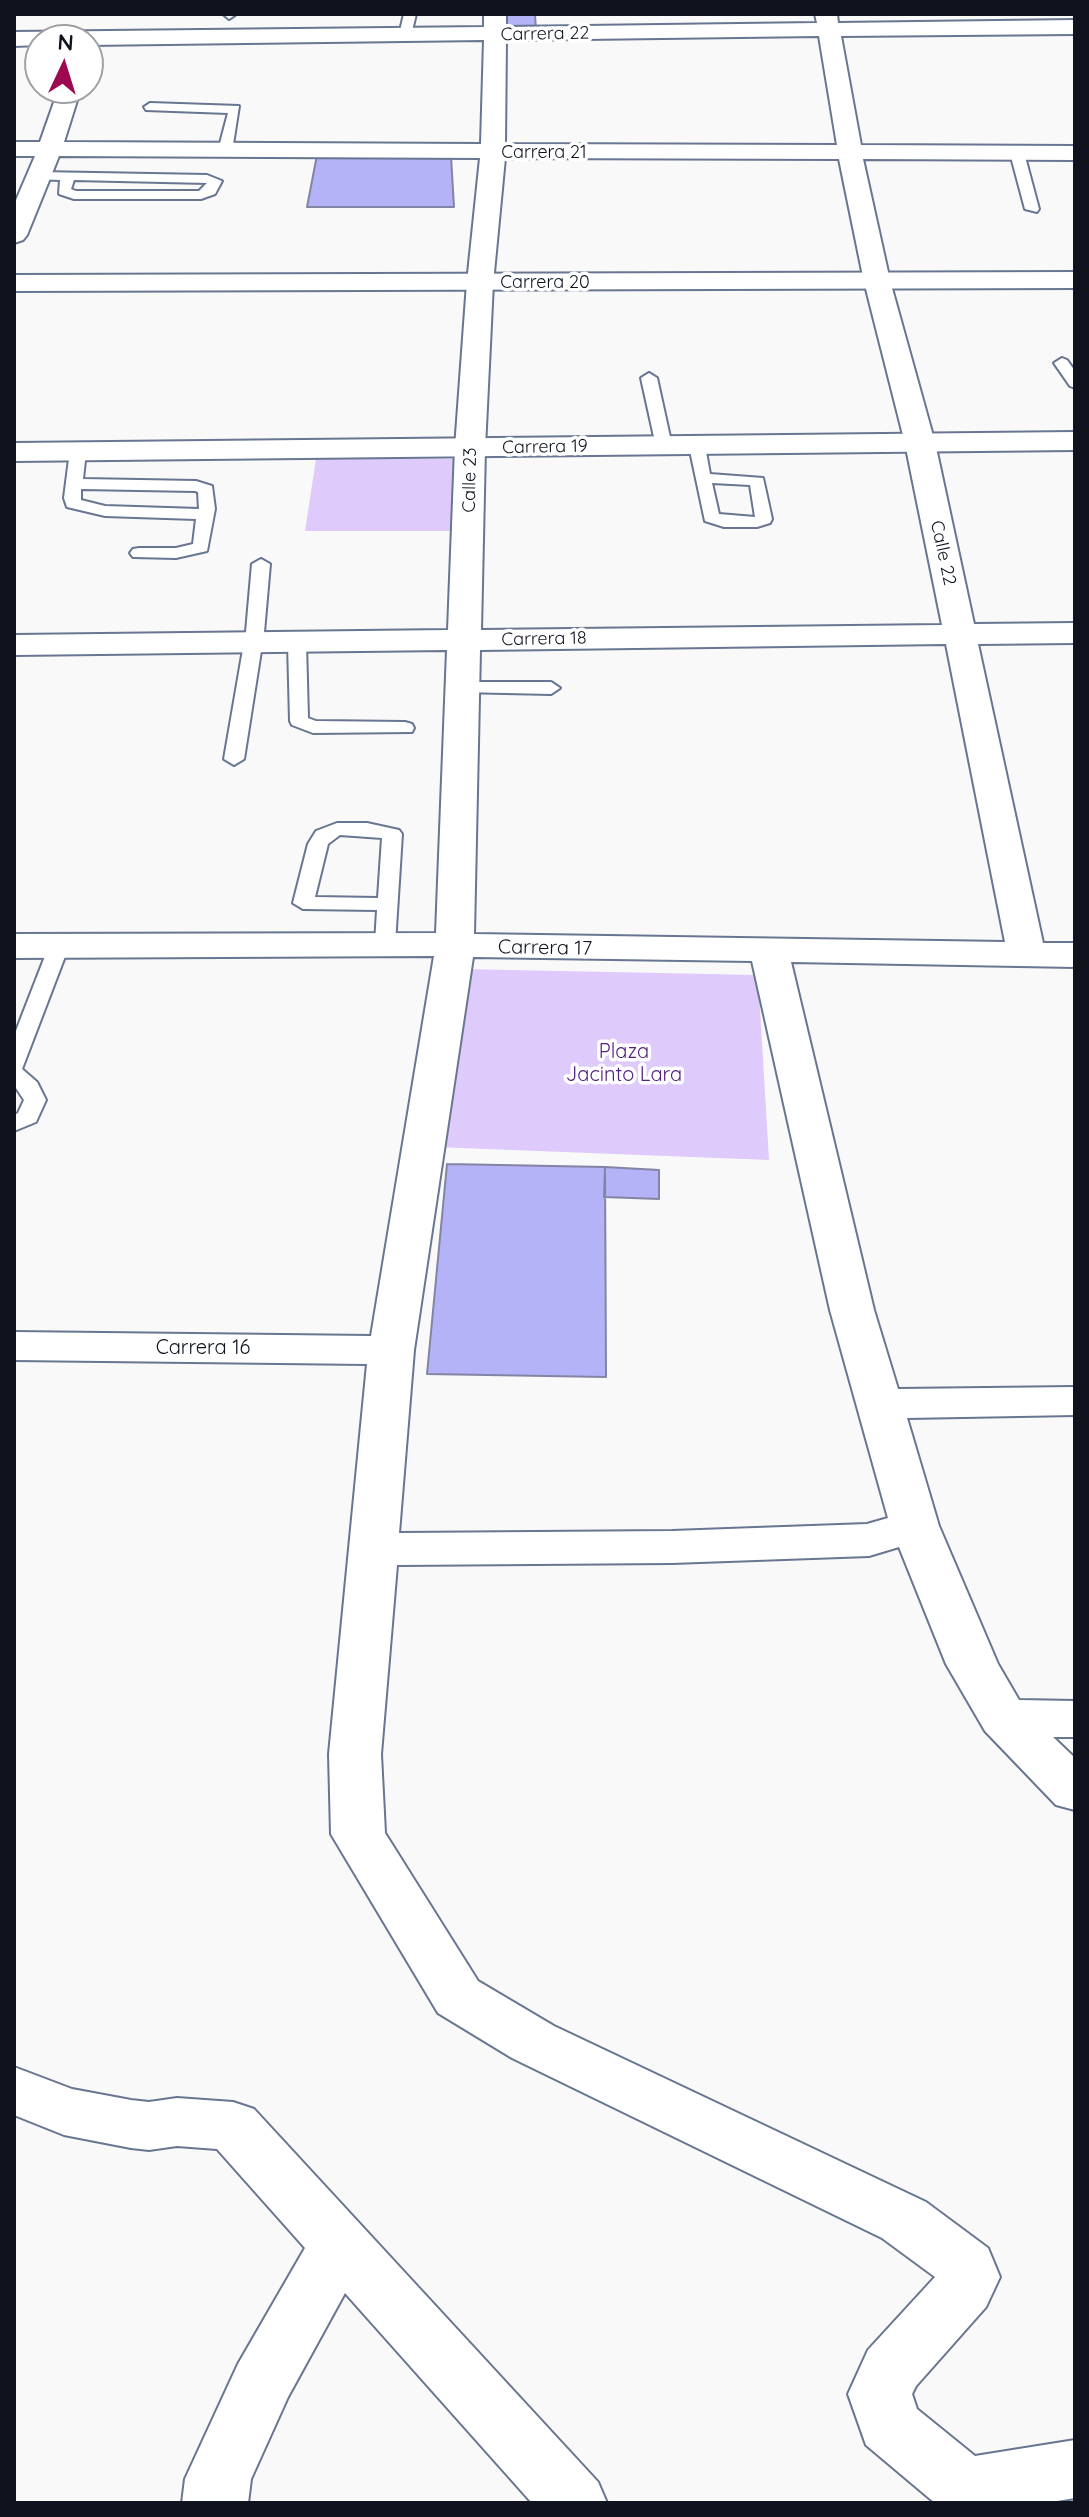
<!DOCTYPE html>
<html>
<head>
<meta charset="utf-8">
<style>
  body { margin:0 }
  #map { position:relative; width:1089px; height:2517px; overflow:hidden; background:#f9f9f9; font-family:Quicksand,sans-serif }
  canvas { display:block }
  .frame { position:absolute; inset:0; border:16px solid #0e131e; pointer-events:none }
  .north { position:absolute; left:24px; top:24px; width:80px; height:80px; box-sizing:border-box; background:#fff; border:2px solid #9fa1a5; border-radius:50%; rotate:4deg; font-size:22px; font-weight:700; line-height:32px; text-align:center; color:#0e131e }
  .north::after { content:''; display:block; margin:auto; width:28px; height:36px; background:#9e0851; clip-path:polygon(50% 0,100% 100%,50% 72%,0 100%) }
</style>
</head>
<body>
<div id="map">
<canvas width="1089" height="2517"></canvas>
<div class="frame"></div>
<div class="north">N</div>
</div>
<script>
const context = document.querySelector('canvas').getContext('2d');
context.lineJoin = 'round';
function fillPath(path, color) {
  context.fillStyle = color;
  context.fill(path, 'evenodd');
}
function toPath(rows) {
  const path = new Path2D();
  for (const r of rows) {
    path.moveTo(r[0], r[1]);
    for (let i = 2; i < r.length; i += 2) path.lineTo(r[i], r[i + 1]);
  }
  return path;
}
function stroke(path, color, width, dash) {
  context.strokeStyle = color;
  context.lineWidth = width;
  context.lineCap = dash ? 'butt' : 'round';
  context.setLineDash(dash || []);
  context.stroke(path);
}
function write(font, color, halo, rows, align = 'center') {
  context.font = font + ' Quicksand,sans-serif';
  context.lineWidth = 7;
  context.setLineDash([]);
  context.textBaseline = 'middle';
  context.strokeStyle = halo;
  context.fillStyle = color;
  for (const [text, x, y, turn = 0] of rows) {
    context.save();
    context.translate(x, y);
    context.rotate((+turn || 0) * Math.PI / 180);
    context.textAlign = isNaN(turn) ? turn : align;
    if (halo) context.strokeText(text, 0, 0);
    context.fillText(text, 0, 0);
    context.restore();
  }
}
fillPath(toPath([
  [316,459,464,459,460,531,305,531],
  [462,969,758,975,769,1160,435,1147]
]), '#dfcafc');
const building = toPath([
  [499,14,535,14,536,30,498,31,499,14],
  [317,155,451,156,454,207,307,207,317,155],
  [447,1164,605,1167,606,1377,427,1374,447,1164],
  [605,1167,659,1170,659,1199,604,1197,605,1167]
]);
fillPath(building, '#b4b3f7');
stroke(building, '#8384a3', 2);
const lane = toPath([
  [223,14,235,14,235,15,229,19,223,14],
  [404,14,416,14,411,35,405,39,399,35,404,14],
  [150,103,239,106,232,151,225,155,218,151,228,113,146,110,144,107,150,103],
  [1017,149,1024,153,1039,209,1037,212,1025,209,1010,153,1017,149],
  [39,172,207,175,222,181,215,194,201,199,74,199,59,194,60,180,34,179,32,176,39,172],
  [74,180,207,183,199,191,76,191,71,189,74,180],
  [1062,358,1067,360,1075,371,1075,388,1070,386,1054,363,1062,358],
  [649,373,657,378,672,446,664,451,656,446,641,378,649,373],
  [697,441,705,446,710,474,763,478,772,519,770,523,757,527,724,527,705,521,689,446,697,441],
  [712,483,750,485,755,517,719,514,712,483],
  [78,446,86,451,83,479,196,481,212,486,215,509,207,551,176,558,133,557,130,553,133,549,139,548,176,548,193,544,196,519,105,516,67,507,64,498,70,451,78,446],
  [81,489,195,491,198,492,199,509,105,506,81,500,81,489],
  [261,559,270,564,264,632,244,759,234,765,224,759,246,632,252,564,261,559],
  [297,638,306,643,308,718,316,721,405,722,412,724,414,728,412,732,313,733,292,725,290,721,288,643,297,638],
  [465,682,551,682,560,688,551,694,459,692,456,688,459,684,465,682],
  [337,823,367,823,399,830,402,834,395,944,392,948,385,950,375,944,377,910,303,909,293,903,308,844,316,831,337,823],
  [340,835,382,838,378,898,315,897,328,844,340,835],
  [59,940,69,946,22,1069,37,1082,46,1100,36,1122,14,1131,14,1115,18,1113,24,1100,14,1085,14,1036,49,946,59,940]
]);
const street = toPath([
  [484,14,506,14,506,27,817,23,815,14,837,14,838,23,1075,20,1075,34,841,36,861,145,1075,146,1075,160,863,159,890,281,935,443,974,624,1075,623,1075,643,978,644,1043,943,1075,943,1075,967,791,962,874,1310,898,1389,1075,1387,1075,1415,907,1418,939,1526,998,1664,1019,1700,1075,1701,1075,1737,1053,1737,1075,1758,1075,1810,1056,1805,985,1731,946,1664,899,1547,869,1556,672,1563,397,1565,381,1754,385,1833,478,1981,554,2026,926,2202,988,2248,1000,2277,986,2307,916,2386,912,2394,917,2409,975,2456,1075,2440,1075,2498,1045,2503,935,2503,866,2445,848,2394,868,2350,935,2277,882,2238,512,2058,438,2013,331,1834,329,1754,367,1364,14,1360,14,1332,371,1336,434,956,14,958,14,934,436,933,447,650,14,655,14,635,448,630,455,448,467,283,480,158,59,156,27,235,23,240,14,243,14,205,35,156,14,156,14,142,40,142,59,88,81,88,64,142,481,144,484,40,88,45,88,40,40,40,40,45,14,46,14,32,484,27,484,14],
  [819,36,837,145,505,144,506,40,819,36],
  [505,158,839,159,864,281,905,443,942,625,481,630,485,448,493,283,505,158],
  [946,644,1005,942,474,934,480,650,946,644],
  [473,957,752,961,830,1310,888,1518,867,1524,672,1531,399,1533,414,1350,473,957],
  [14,2067,72,2089,131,2100,149,2102,177,2098,233,2102,254,2109,598,2482,607,2503,532,2503,345,2293,288,2397,251,2479,248,2503,182,2503,185,2479,238,2364,305,2248,217,2149,177,2146,149,2150,131,2148,64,2135,14,2115,14,2067]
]);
const secondary = toPath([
  [1075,272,1075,288,14,291,14,275,1075,272],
  [1075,432,1075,450,14,461,14,443,1075,432]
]);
stroke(lane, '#687691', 4);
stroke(street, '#687691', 4);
stroke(secondary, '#687691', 4);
fillPath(lane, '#fff');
fillPath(street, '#fff');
fillPath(secondary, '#fff');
write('18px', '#0e131e', '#fff', [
  ["Carrera 22",545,34,-1],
  ["Carrera 21",544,153],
  ["Carrera 20",545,283],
  ["Carrera 19",545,447,-1],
  ["Calle 23",470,480,-89],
  ["Calle 22",943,553,78],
  ["Carrera 18",544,639,-1]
]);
write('20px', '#0e131e', '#fff', [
  ["Carrera 17",545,948,1],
  ["Carrera 16",203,1348]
]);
write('20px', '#52217e', '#fff', [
  ["Plaza",624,1052],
  ["Jacinto Lara",624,1075]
]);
</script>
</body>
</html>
